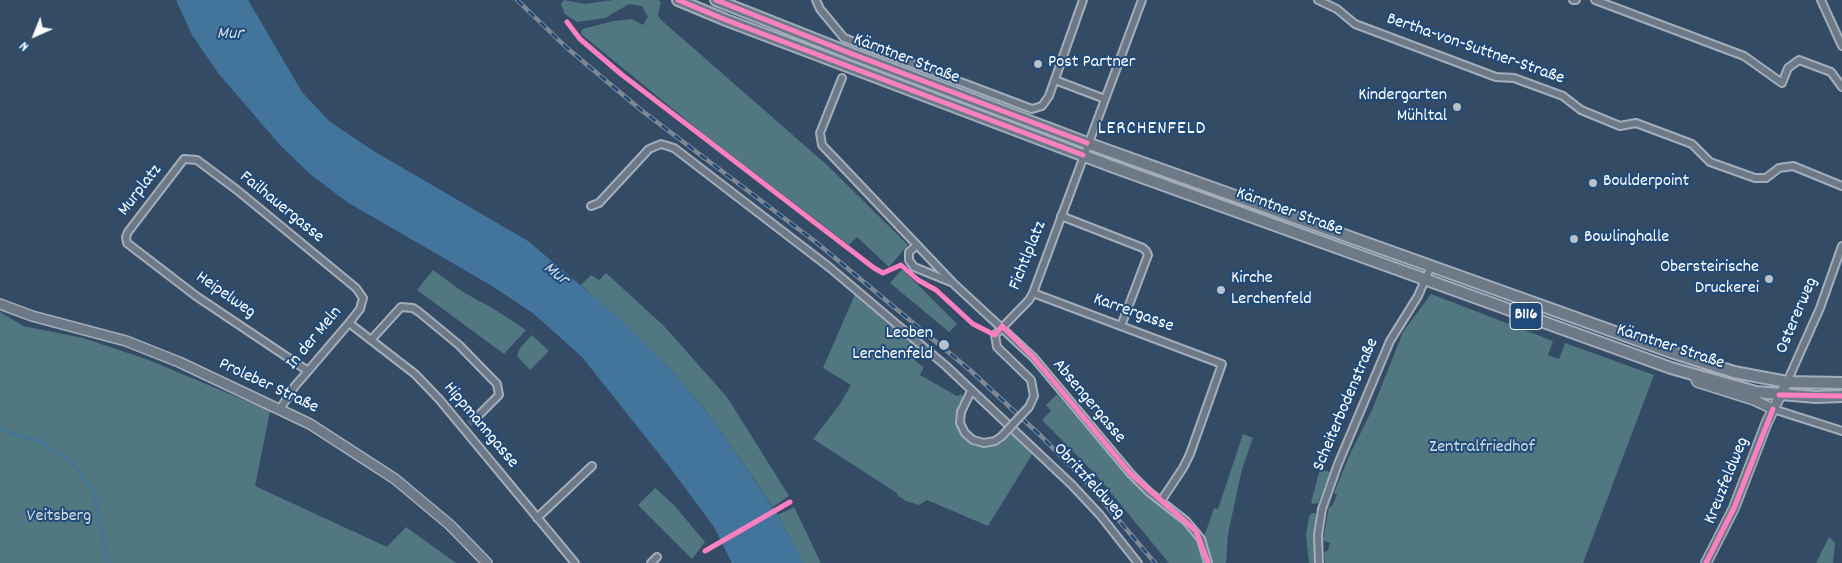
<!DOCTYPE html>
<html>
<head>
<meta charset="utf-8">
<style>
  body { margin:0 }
  #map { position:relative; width:1842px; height:563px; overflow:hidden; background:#344b65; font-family:Dekko,sans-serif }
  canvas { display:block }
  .north { position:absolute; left:10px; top:10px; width:50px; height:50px; -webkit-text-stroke:4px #1f4a7a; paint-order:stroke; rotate:224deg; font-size:14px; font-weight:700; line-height:20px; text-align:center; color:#fff }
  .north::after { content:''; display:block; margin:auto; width:18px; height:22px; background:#fff; clip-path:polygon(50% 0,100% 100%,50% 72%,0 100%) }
</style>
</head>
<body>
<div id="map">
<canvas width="1842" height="563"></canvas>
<div class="north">N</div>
</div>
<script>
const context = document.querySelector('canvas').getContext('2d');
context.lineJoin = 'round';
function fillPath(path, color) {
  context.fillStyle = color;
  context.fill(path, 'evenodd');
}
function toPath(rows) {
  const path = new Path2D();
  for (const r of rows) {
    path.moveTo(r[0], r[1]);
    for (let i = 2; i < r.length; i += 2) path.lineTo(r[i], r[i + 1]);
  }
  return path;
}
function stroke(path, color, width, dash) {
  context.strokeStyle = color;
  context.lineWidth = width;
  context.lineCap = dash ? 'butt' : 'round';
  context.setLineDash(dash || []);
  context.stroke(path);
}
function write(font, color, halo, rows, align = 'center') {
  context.font = font + ' Dekko,sans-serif';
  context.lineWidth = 4;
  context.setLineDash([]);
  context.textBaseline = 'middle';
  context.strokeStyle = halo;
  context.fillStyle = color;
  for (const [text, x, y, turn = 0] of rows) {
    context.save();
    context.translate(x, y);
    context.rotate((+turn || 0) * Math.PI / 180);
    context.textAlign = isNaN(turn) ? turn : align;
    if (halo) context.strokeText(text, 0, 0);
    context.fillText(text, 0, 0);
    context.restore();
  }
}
fillPath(toPath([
  [564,0,585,4,613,0,658,0,661,2,658,14,660,19,827,165,908,245,889,267,857,237,849,245,701,132,581,34,582,29,614,21,632,19,643,25,648,17,642,6,629,4,605,18,577,22,565,14,561,4],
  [902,269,957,324,949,332,890,283],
  [433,270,463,292,494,309,526,330,504,354,417,290],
  [606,273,664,326,727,397,789,496,773,507,708,413,668,367,581,285,591,275,599,280],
  [856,292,921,350,915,361,924,367,920,375,957,396,962,394,963,398,958,410,956,422,964,438,974,445,985,448,997,445,1011,434,1033,453,988,526,927,500,919,505,906,501,897,495,897,493,813,439,840,404,851,385,823,368],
  [1431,294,1553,341,1548,355,1559,359,1565,343,1654,375,1583,563,1325,563,1324,553,1328,550,1330,543,1323,540,1329,507,1332,506,1337,495,1334,493,1349,456,1372,410,1403,332],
  [0,312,23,326,83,338,149,360,270,411,255,486,387,547,406,527,456,563,0,563],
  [532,335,549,351,530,370,517,356,520,348],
  [1057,394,1132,481,1186,524,1197,536,1205,563,1169,563,1097,476,1042,420,1051,411,1046,405],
  [1243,434,1253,438,1242,469,1228,534,1226,563,1210,563,1204,537,1214,508,1218,509],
  [1320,469,1330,472,1318,503,1313,504,1311,502],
  [655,488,674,505,705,542,692,559,638,505],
  [794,507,821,563,803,563,778,515],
  [1312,513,1315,513,1316,516,1314,563,1309,563,1306,535,1309,516],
  [1829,537,1835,543,1833,563,1816,563]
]), '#517781');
fillPath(toPath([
  [176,0,248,0,302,92,329,121,372,150,528,241,612,312,668,367,708,413,778,515,803,563,732,563,714,527,671,469,582,357,534,314,492,286,347,202,310,174,280,145,218,73,192,35]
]), '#43749c');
stroke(toPath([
  [0,428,18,436,36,440,68,458,94,492,108,563]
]), '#43749c', 2.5);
stroke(toPath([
  [469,424,476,418]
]), '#52667c', 6, [6, 3]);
const minor = toPath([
  [816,0,820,9,844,38,1032,109,1042,106,1049,96,1083,0],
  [1318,0,1337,9,1355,24,1496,77,1514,78,1563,96,1581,110,1620,126,1636,123,1692,144,1710,162,1755,178,1766,178,1779,168,1793,166,1842,186],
  [1573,0,1576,0],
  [1595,0,1744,56,1782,83,1788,68,1799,60,1831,72,1842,87],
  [1821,0,1842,46],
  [842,78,820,133,822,145,954,284,1034,358,1131,474,1149,492,1186,521,1201,539,1208,563],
  [1055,80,1105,99],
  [591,206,599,203,649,149,661,144,674,148,829,267,946,366,1072,485,1100,515,1138,563],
  [1061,216,1143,248,1146,251,1148,255,1121,326],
  [917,245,909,252,909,260,914,267,951,282],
  [1033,293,1222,364,1190,454,1183,468,1161,501],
  [349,323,415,374,439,399,575,563],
  [371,340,401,307,413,308,419,312,459,345,497,384,499,395,476,418],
  [1787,382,1820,308,1842,246],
  [971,391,961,412,960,423,965,433,973,440,984,443,995,441,1002,436],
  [1029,407,1034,396,1031,380,997,347,995,335,1029,300,1033,293,1142,0],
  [280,409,295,386,308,371,349,323,360,309,363,298,356,288,237,190,197,160,184,159,128,232,126,237,127,243,196,296,308,371],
  [1773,409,1842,431],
  [537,518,592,466],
  [651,563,657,557],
  [1319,563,1318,535,1322,509,1338,464,1390,341,1418,296,1431,266]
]);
const secondary = toPath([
  [0,304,32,316,126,341,179,362,310,424,395,479,450,525,487,563],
  [1694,375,1697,382,1754,400,1773,409],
  [1706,563,1734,508,1767,422,1787,382]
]);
const primary = toPath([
  [678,0,726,20,1111,166,1671,368,1756,392,1816,397,1842,396],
  [716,0,852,54,1087,143,1671,352,1734,372,1787,382,1842,383]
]);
stroke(minor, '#a4aeba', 10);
stroke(secondary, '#a4aeba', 12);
stroke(primary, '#a4aeba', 14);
stroke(minor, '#6d7986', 6);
stroke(secondary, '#6d7986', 9);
stroke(primary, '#6d7986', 10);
const rail = toPath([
  [517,0,567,48,641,110,817,243,971,371,1042,437,1088,484,1155,563]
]);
stroke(rail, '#7e8895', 4.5);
stroke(rail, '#1f4a7a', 2.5, [8]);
const minorBridge = toPath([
  [1002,436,1029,407]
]);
stroke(minorBridge, '#a4aeba', 10, []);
stroke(minorBridge, '#6d7986', 6);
stroke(toPath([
  [678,0,726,20,1083,155],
  [716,0,852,54,1087,143],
  [567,22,580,39,621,74,874,268,883,273,901,265,918,280,936,290,973,324,995,335,1002,326,1034,358,1131,474,1196,531,1208,563],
  [1779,395,1842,396],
  [705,551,790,502],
  [1706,563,1734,508,1773,409]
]), '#ff80c0', 5);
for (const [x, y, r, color] of [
  [1038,64,5,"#b8c0c9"],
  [1457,107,5,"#b8c0c9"],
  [1593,183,5,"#b8c0c9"],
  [1574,239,5,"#b8c0c9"],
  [1769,279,5,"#b8c0c9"],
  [1221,290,5,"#b8c0c9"],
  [944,345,6,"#b8c0c9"]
]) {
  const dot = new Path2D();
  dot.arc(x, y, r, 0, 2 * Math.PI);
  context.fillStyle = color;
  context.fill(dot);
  stroke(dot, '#1f4a7a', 2);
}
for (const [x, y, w] of [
  [1526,316,32]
]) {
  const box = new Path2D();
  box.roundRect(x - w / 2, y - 13.5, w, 27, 4);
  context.fillStyle = '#1f4a7a';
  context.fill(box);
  stroke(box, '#fff', 1);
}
write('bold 16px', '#fff', null, [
  ["B116",1526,316]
]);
write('18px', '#fff', '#1f4a7a', [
  ["Bertha-von-Suttner-Straße",1475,50,19],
  ["Kärntner Straße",906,60,21],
  ["Murplatz",141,191,-52],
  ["Failhauergasse",281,208,39],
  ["Kärntner Straße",1289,213,20],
  ["Fichtlplatz",1029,256,-68],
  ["Heipelweg",225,296,35],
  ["Karrergasse",1133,314,20],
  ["Ostererweg",1798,316,-67],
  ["In der Meln",315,339,-50],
  ["Kärntner Straße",1670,348,18],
  ["Proleber Straße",268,387,25],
  ["Absengergasse",1088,402,50],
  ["Scheiterbodenstraße",1347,405,-67],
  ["Hippmanngasse",480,426,50],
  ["Kreuzfeldweg",1728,481,-68],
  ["Obritzfeldweg",1088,482,47]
]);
write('18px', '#fff', '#1f4a7a', [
  ["Post Partner",1048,64],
  ["Kindergarten",1447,97,"right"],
  ["Mühltal",1447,118,"right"],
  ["Boulderpoint",1603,183],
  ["Bowlinghalle",1584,239],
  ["Obersteirische",1759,269,"right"],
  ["Druckerei",1759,290,"right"],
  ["Kirche",1231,280],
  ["Lerchenfeld",1231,301],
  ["Leoben",933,335,"right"],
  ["Lerchenfeld",933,356,"right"]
], 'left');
write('18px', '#d5dfe0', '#1f4a7a', [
  ["Zentralfriedhof",1482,449],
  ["Veitsberg",59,518]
]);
write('italic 19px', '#d0dde8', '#1f4a7a', [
  ["Mur",230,35],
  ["Mur",555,275,38]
]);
context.letterSpacing = '1px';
write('19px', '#fff', '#1f4a7a', [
  ["LERCHENFELD",1152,130]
]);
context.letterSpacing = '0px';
</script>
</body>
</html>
